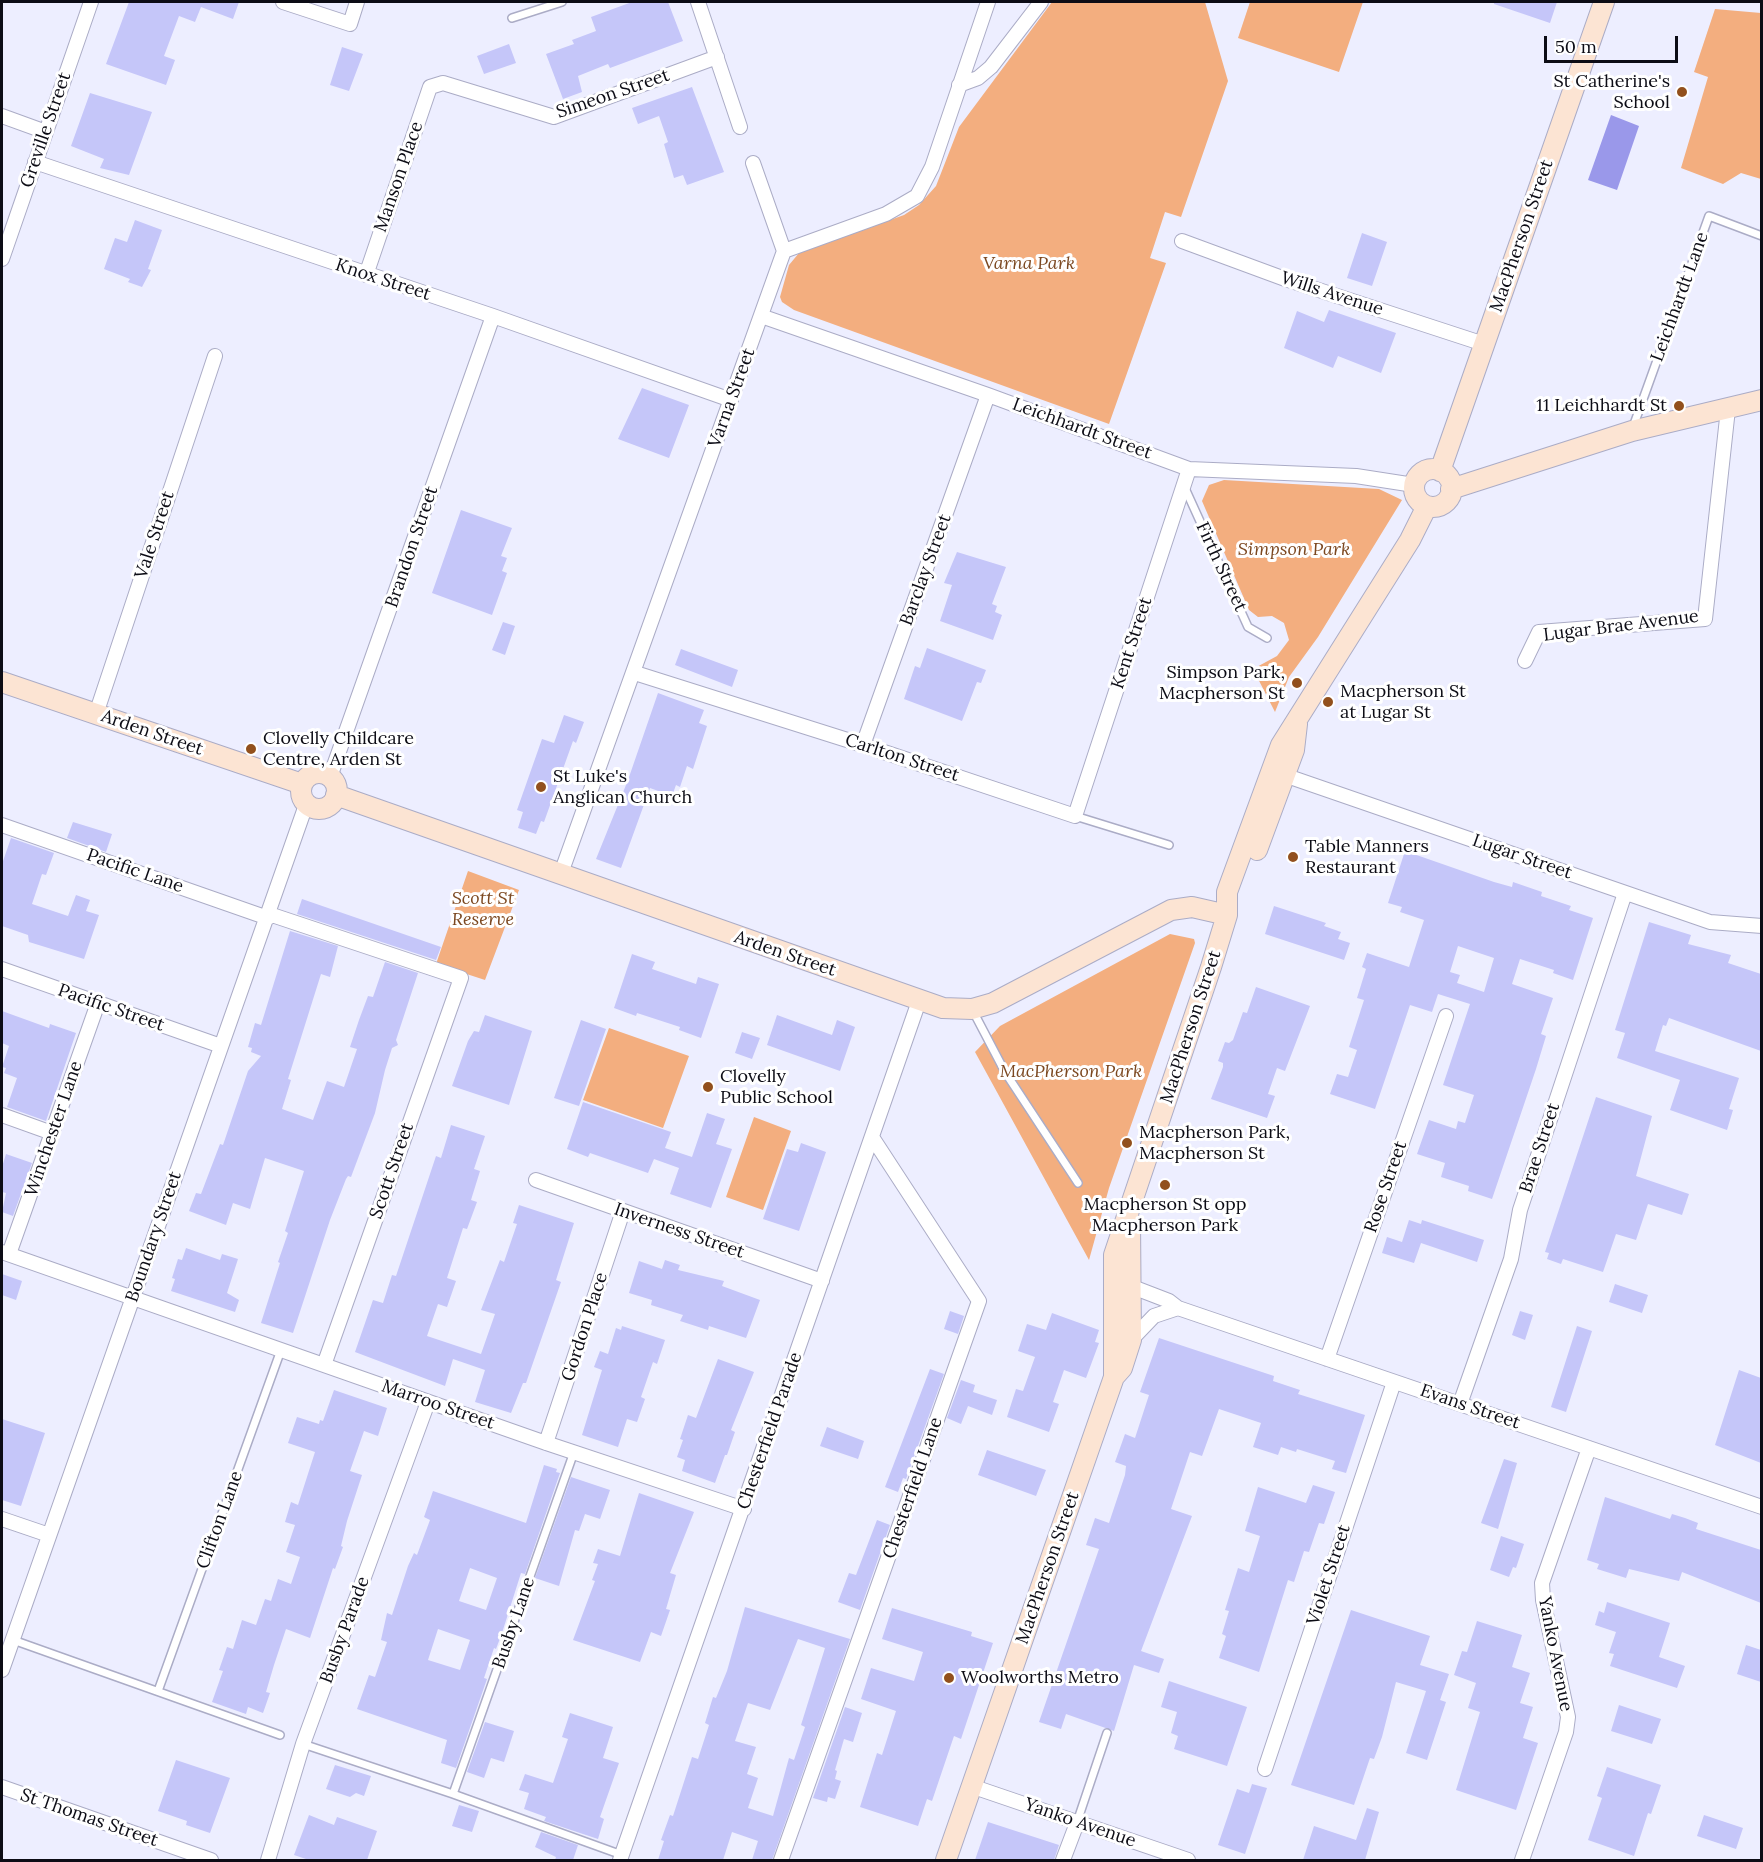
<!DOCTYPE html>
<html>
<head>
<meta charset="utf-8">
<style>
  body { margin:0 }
  #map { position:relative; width:1763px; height:1862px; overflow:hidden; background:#edeeff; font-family:Lora,serif }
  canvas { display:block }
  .frame { position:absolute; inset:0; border:3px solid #0c0c15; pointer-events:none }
  .scale { position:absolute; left:1544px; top:36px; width:134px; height:27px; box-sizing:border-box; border:3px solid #0c0c15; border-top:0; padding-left:8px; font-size:18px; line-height:21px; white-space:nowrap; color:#0c0c15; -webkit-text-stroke:4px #fff; paint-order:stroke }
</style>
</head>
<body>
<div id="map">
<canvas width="1763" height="1862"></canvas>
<div class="frame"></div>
<div class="scale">50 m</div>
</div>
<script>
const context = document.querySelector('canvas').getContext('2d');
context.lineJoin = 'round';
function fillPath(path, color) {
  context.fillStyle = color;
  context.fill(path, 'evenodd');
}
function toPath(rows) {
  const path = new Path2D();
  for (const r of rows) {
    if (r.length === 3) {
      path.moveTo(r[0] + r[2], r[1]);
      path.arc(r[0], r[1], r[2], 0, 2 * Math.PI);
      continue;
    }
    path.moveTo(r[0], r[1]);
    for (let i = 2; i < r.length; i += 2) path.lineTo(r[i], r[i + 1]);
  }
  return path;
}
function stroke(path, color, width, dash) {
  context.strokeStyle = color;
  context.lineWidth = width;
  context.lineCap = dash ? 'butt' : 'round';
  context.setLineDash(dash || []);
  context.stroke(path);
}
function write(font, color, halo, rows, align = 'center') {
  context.font = font + ' Lora,serif';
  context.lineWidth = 6;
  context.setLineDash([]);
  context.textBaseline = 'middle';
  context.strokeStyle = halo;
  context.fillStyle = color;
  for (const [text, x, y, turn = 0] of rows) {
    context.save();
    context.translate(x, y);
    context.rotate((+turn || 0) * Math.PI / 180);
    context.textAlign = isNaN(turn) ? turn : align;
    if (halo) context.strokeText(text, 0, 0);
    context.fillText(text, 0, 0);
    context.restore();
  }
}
fillPath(toPath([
  [1052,2,1205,2,1228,81,1181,217,1165,212,1150,258,1166,263,1109,424,794,310,782,302,780,297,789,265,799,253,904,215,919,205,936,186,959,127],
  [1250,2,1363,2,1339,72,1238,38],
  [1715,9,1761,13,1761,179,1741,173,1723,184,1681,168,1708,77,1694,72],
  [1224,480,1379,489,1402,500,1318,637,1289,677,1275,712,1253,669,1277,656,1289,640,1284,623,1272,616,1258,617,1249,610,1202,501,1209,485],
  [468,871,519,890,485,980,436,964],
  [1170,934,1194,939,1195,943,1109,1188,1089,1260,975,1052,1000,1026],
  [609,1028,689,1056,663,1128,583,1100],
  [754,1117,791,1131,763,1210,726,1197]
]), '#f3ae7f');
fillPath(toPath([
  [1611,115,1639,126,1617,190,1588,180]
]), '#9a98ea');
fillPath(toPath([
  [129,2,239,2,233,19,201,7,195,22,179,16,164,56,175,60,166,85,106,64],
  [632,2,668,2,683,41,610,68,608,64,578,76,582,92,563,99,546,54,574,44,572,40,596,31,591,17],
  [1494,2,1557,2,1550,23,1494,4],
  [509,44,516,63,484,74,477,56],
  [342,47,363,54,349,91,330,85],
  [692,87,724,172,687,185,683,175,674,178,664,144,668,142,659,116,638,124,632,108],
  [90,93,152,112,129,175,100,168,104,159,71,146],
  [135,220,162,230,148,269,151,270,142,287,128,282,130,279,104,269,115,238,127,242],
  [1362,233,1387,242,1372,286,1347,278],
  [1329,310,1396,333,1381,373,1338,356,1333,368,1284,348,1297,311,1324,322],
  [642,388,689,405,669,458,618,439],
  [461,510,512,528,501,556,507,558,502,571,507,573,492,615,432,593],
  [957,552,1006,567,992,604,997,606,995,612,1002,615,993,640,940,621,952,585,944,583],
  [503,622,515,626,505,655,492,650],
  [927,648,986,670,981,683,977,682,962,721,904,699,915,666,920,668],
  [681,649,738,670,732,687,675,665],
  [658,693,704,710,699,723,707,726,693,769,687,766,680,787,676,785,672,796,650,788,621,868,596,859,628,780],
  [564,715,584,722,576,743,573,741,544,822,541,821,536,834,518,828,523,812,517,810,542,739,554,743],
  [73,822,112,834,106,852,67,838],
  [11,838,54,853,46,875,42,874,32,904,68,916,76,895,90,900,86,911,99,915,84,959,29,942,28,935,2,926,2,864],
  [1405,851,1494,882,1512,887,1513,882,1542,892,1541,896,1571,906,1569,910,1593,918,1573,980,1553,973,1554,970,1520,959,1512,984,1553,998,1541,1034,1546,1036,1536,1069,1492,1199,1468,1191,1469,1186,1441,1177,1445,1163,1417,1154,1429,1120,1456,1129,1458,1121,1465,1123,1474,1095,1443,1085,1470,1004,1438,994,1432,1012,1410,1005,1375,1109,1330,1094,1337,1074,1348,1077,1357,1050,1349,1047,1364,1000,1357,998,1366,969,1362,967,1367,953,1409,967,1424,920,1400,912,1402,907,1388,903],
  [1458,946,1494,958,1484,992,1457,983,1460,975,1450,972],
  [302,899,441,947,436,960,297,914],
  [1274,906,1326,923,1324,926,1341,932,1338,939,1350,943,1344,960,1265,934],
  [1649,922,1691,935,1688,944,1731,955,1728,963,1761,974,1761,1051,1669,1018,1666,1026,1663,1025,1655,1051,1739,1078,1729,1109,1733,1110,1727,1130,1670,1110,1680,1080,1617,1058,1625,1033,1615,1030],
  [290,931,338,946,330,977,321,974,288,1079,291,1080,282,1109,313,1120,327,1081,344,1087,357,1049,350,1047,359,1020,368,996,373,997,385,962,418,973,396,1040,398,1045,392,1048,385,1070,375,1113,351,1177,348,1176,346,1179,330,1220,293,1333,261,1323,280,1263,278,1262,288,1233,285,1231,304,1171,265,1158,250,1209,233,1203,226,1225,189,1211,196,1193,201,1194,220,1144,223,1145,248,1071,261,1056,251,1052,252,1048,248,1047,255,1023,261,1025],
  [632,954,655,962,652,969,696,984,698,977,719,984,701,1038,679,1030,680,1027,637,1013,636,1016,614,1008],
  [1256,987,1310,1006,1285,1071,1277,1068,1268,1094,1275,1096,1267,1118,1211,1099,1223,1067,1223,1063,1218,1061,1225,1042,1229,1043,1233,1040,1243,1012,1247,1013],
  [2,1011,49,1028,50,1024,76,1033,46,1121,7,1107,17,1078,4,1073,6,1068,2,1067,9,1046,2,1043],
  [485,1015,532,1031,509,1105,452,1086,468,1041,474,1031,479,1032],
  [777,1015,832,1035,837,1020,855,1027,840,1071,767,1045],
  [581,1020,606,1029,579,1106,554,1098],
  [742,1032,760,1038,752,1059,735,1053],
  [1596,1097,1652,1116,1636,1176,1689,1194,1682,1215,1648,1204,1636,1240,1616,1234,1603,1272,1563,1259,1561,1264,1547,1259,1549,1253,1545,1252],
  [583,1102,671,1132,665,1148,692,1157,707,1113,725,1119,716,1144,732,1149,711,1208,670,1194,679,1168,654,1159,648,1173,590,1153,588,1157,567,1149],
  [451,1125,485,1136,474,1169,480,1171,471,1200,477,1202,467,1229,463,1228,447,1278,456,1281,447,1307,438,1304,427,1336,481,1354,495,1314,481,1310,500,1260,504,1262,517,1224,513,1223,519,1205,574,1223,556,1280,561,1282,526,1383,523,1383,511,1413,475,1402,485,1370,453,1359,445,1386,355,1352,373,1300,383,1303,392,1275,396,1276,436,1156,441,1158],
  [801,1143,826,1152,799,1231,763,1219,787,1149,798,1152],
  [6,1154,32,1163,13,1216,2,1212,6,1193,2,1192,2,1167],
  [1409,1220,1421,1224,1422,1220,1484,1240,1477,1262,1421,1243,1414,1263,1382,1253,1387,1237,1402,1242],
  [186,1248,220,1260,222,1254,238,1259,227,1293,239,1300,235,1312,171,1291,175,1279,172,1278,178,1259,182,1260],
  [665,1260,680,1265,678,1270,724,1281,722,1286,760,1300,746,1338,709,1326,708,1330,680,1321,683,1315,651,1305,652,1300,629,1293,639,1261,662,1269],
  [2,1274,22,1281,16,1300,2,1295],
  [1615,1284,1648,1295,1642,1313,1609,1302],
  [950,1311,964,1316,958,1334,944,1329],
  [1520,1311,1533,1315,1525,1340,1512,1335],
  [1052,1313,1099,1330,1095,1342,1099,1343,1086,1378,1064,1370,1053,1402,1059,1404,1049,1432,1007,1417,1016,1389,1023,1391,1035,1357,1018,1351,1027,1324,1046,1330],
  [622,1326,665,1340,657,1364,653,1362,641,1397,645,1399,637,1422,627,1419,618,1447,582,1435,602,1370,594,1367,600,1351,608,1354,616,1328,621,1330],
  [1577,1326,1592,1331,1566,1412,1551,1407],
  [1159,1338,1274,1376,1273,1381,1300,1390,1298,1394,1365,1415,1346,1473,1332,1469,1335,1461,1297,1449,1296,1452,1281,1447,1278,1455,1253,1447,1261,1423,1219,1409,1202,1456,1190,1452,1171,1509,1192,1516,1141,1651,1164,1659,1159,1673,1134,1665,1114,1731,1066,1714,1061,1729,1039,1722,1099,1549,1086,1545,1095,1518,1109,1523,1125,1475,1126,1466,1115,1462,1125,1434,1135,1438,1149,1395,1140,1392],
  [718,1359,754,1372,731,1430,735,1432,727,1455,725,1455,715,1483,682,1471,685,1460,677,1457,683,1440,680,1439,688,1415,696,1418],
  [930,1369,944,1374,906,1479,903,1478,898,1492,885,1487],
  [1739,1370,1761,1378,1761,1463,1715,1445],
  [961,1380,975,1385,973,1392,997,1400,992,1415,968,1406,961,1424,947,1418],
  [334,1390,387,1408,378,1436,364,1431,350,1471,362,1475,347,1521,341,1546,343,1547,335,1569,333,1568,310,1638,286,1629,274,1665,266,1692,270,1693,263,1713,248,1707,246,1714,212,1702,223,1671,219,1670,227,1647,233,1649,242,1620,256,1625,265,1599,271,1601,278,1579,291,1584,300,1557,286,1552,295,1525,285,1522,291,1502,298,1505,315,1452,288,1443,297,1417,319,1424,320,1420,323,1421],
  [2,1419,45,1433,21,1506,2,1500],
  [827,1427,864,1441,858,1459,820,1446],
  [987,1450,1046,1470,1036,1496,978,1475],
  [1504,1459,1517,1463,1498,1529,1481,1523],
  [544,1465,557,1469,556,1472,560,1473,525,1574,521,1573,502,1633,496,1649,494,1648,484,1678,487,1679,456,1768,441,1763,447,1740,357,1709,369,1675,375,1677,387,1642,381,1640,387,1613,392,1615,408,1566,414,1553,417,1555,430,1520,424,1517,433,1491,526,1523],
  [470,1568,497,1578,486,1610,459,1601],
  [438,1629,470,1640,460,1670,428,1660],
  [571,1477,610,1490,600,1519,585,1514,579,1531,575,1530,559,1586,535,1578],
  [1313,1485,1335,1492,1324,1524,1319,1523,1309,1552,1304,1551,1294,1582,1288,1580,1259,1672,1219,1658,1226,1636,1222,1634,1229,1611,1225,1610,1238,1568,1249,1572,1260,1536,1245,1531,1258,1487,1306,1503],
  [639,1493,694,1512,670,1573,676,1575,666,1609,670,1610,661,1636,651,1632,640,1662,573,1640,595,1581,592,1580,598,1564,593,1563,598,1549,620,1556],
  [1605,1497,1670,1519,1672,1514,1685,1518,1698,1523,1696,1529,1761,1550,1761,1603,1682,1572,1679,1581,1629,1569,1626,1578,1597,1569,1599,1564,1587,1560],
  [877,1520,890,1525,860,1610,838,1602,849,1573,856,1575],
  [1501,1536,1524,1544,1516,1568,1513,1567,1509,1577,1490,1570],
  [1607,1602,1670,1623,1659,1657,1685,1666,1677,1688,1610,1666,1614,1654,1609,1653,1616,1632,1595,1625,1599,1611,1604,1613],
  [745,1607,850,1639,772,1860,752,1860,758,1841,732,1832,723,1860,658,1860,664,1841,661,1840,670,1815,673,1816,692,1757,698,1759,709,1725,705,1723,713,1697,716,1698,727,1671],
  [798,1639,825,1648,801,1725,805,1727,794,1760,789,1758,773,1816,748,1808,758,1778,747,1774,756,1747,735,1741,748,1703,770,1710],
  [892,1608,972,1632,971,1636,993,1643,961,1739,954,1736,932,1801,927,1799,918,1826,860,1807,877,1753,882,1755,896,1711,861,1699,871,1668,914,1681,923,1652,882,1639],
  [1351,1610,1430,1636,1420,1665,1449,1674,1440,1700,1446,1702,1427,1760,1406,1753,1426,1691,1396,1682,1382,1737,1374,1759,1370,1758,1354,1805,1291,1785],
  [1477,1621,1522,1635,1512,1667,1530,1673,1520,1703,1533,1707,1523,1738,1538,1743,1516,1810,1456,1790,1480,1712,1468,1708,1476,1683,1454,1675,1462,1651,1467,1652],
  [1746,1645,1761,1650,1761,1682,1737,1674],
  [1169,1681,1247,1707,1227,1766,1174,1749,1178,1736,1171,1733,1177,1712,1161,1707],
  [1619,1705,1661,1719,1652,1744,1611,1731],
  [845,1707,862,1713,853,1742,844,1739,835,1770,837,1771,835,1779,841,1781,835,1799,828,1797,827,1802,813,1798],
  [570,1713,613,1727,603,1758,619,1763,600,1817,604,1819,598,1839,544,1821,546,1817,524,1809,529,1793,519,1790,525,1774,553,1783,568,1739,562,1737],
  [485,1722,514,1731,504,1762,491,1758,484,1778,467,1772],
  [176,1760,230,1778,210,1833,186,1825,187,1821,158,1811],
  [335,1765,371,1776,364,1796,356,1793,350,1797,326,1789],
  [1607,1767,1661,1785,1651,1814,1648,1813,1634,1856,1588,1840,1602,1798,1597,1796],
  [1252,1784,1267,1788,1245,1854,1218,1845,1237,1789,1249,1793],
  [459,1805,479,1811,472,1832,452,1826],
  [1367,1808,1379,1812,1365,1860,1303,1860,1314,1826,1356,1840],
  [309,1815,334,1825,337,1817,377,1831,367,1860,309,1860,294,1855],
  [1704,1815,1743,1828,1736,1849,1697,1836],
  [988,1822,1059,1845,1054,1860,975,1860],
  [541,1832,578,1845,573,1860,555,1860,556,1857,535,1847]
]), '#c5c6f9');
const service = toPath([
  [512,18,562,2],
  [1633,427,1709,216,1762,236],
  [1184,486,1248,627,1267,638],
  [1075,816,1169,845],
  [973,1011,1005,1072,1078,1183],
  [574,1452,453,1794,622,1855],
  [13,1640,280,1735],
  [158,1691,281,1350],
  [303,1744,453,1794],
  [1077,1822,1107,1733]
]);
const minor = toPath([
  [283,2,350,24,357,2],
  [698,2,740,127],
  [959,85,978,78,991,67,1041,2],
  [2,116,46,132],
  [35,162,493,316,731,400],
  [753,163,784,251],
  [1182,241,1285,279,1484,344],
  [784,251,886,214,917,196,932,167,988,2],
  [2,259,91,2],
  [366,275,430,87,443,83,554,117,717,57],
  [761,316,988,395,1189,469,1356,476,1414,485],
  [1525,661,1539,632,1705,619,1728,409],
  [635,673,863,745,1075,816,1189,469],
  [96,714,215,356],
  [863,745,988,395],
  [1284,775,1710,922,1762,926],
  [330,777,493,316],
  [2,825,268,918],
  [560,876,784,251],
  [269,914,461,978,324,1365],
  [2,969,221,1046],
  [2,1115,52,1133],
  [536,1180,822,1281],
  [2,1252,546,1443,744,1509],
  [9,1254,98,1003],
  [1130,1286,1169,1301,1178,1308,1762,1507],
  [1131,1340,1154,1316,1178,1308],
  [1327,1359,1446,1016],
  [1460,1404,1511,1259,1520,1210,1625,893],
  [546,1443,623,1211],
  [2,1519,49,1535],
  [2,1670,306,805],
  [1265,1769,1394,1382],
  [971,1786,1188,1860],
  [2,1787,211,1860],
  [268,1860,303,1744,428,1402],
  [620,1860,919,1001],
  [781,1860,979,1301,872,1137],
  [1063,1860,1077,1823],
  [1522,1860,1566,1732,1568,1717,1543,1600,1542,1583,1589,1448]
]);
const secondary = toPath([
  [1433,488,19],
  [1440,471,1604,2],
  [1451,489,1632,431,1762,400],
  [2,682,302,784],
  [319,791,18],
  [336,795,943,1008,972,1009,993,1003,1171,910,1192,907,1227,915],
  [1257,850,1294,750,1297,724],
  [1114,1377,1114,1255,1211,967,1227,915,1227,892,1281,745,1410,540,1427,506],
  [946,1860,1114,1377,1122,1368,1131,1340,1130,1221]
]);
stroke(service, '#abacc6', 10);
stroke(minor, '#abacc6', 16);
stroke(secondary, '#abacc6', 22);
stroke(service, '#fff', 7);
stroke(minor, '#fff', 14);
stroke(secondary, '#fce4d3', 20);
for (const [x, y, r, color] of [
  [1682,92,6,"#92501d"],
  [1679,406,6,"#92501d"],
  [1297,683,6,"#92501d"],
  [1328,702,6,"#92501d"],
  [251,749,6,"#92501d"],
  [541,787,6,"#92501d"],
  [1293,857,6,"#92501d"],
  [708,1087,6,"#92501d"],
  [1127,1143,6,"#92501d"],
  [1165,1185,6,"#92501d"],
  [949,1678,6,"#92501d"]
]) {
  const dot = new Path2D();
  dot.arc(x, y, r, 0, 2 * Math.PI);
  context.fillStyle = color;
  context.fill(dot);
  stroke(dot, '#fff', 2);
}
write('18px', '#0c0c15', '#fff', [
  ["St Catherine's",1670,82,"right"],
  ["School",1670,103,"right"],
  ["11 Leichhardt St",1667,406,"right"],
  ["Simpson Park,",1285,673,"right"],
  ["Macpherson St",1285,694,"right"],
  ["Macpherson St",1340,692],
  ["at Lugar St",1340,713],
  ["Clovelly Childcare",263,739],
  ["Centre, Arden St",263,760],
  ["St Luke's",553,777],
  ["Anglican Church",553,798],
  ["Table Manners",1305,847],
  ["Restaurant",1305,868],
  ["Clovelly",720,1077],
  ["Public School",720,1098],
  ["Macpherson Park,",1139,1133],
  ["Macpherson St",1139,1154],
  ["Macpherson St opp",1165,1205,"center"],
  ["Macpherson Park",1165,1226,"center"],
  ["Woolworths Metro",961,1678]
], 'left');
write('18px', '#0c0c15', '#fff', [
  ["Simeon Street",613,94,-19],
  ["Greville Street",46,130,-71],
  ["Manson Place",399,177,-71],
  ["MacPherson Street",1522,236,-71],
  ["Knox Street",383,280,18],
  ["Wills Avenue",1332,294,18],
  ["Leichhardt Lane",1680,297,-70],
  ["Varna Street",732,398,-70],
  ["Leichhardt Street",1082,429,20],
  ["Vale Street",155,535,-72],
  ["Brandon Street",412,547,-71],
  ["Firth Street",1221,567,65],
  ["Barclay Street",926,570,-70],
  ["Lugar Brae Avenue",1621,626,-7],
  ["Kent Street",1132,643,-72],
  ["Arden Street",152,733,19],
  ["Carlton Street",902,758,18],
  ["Lugar Street",1522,857,19],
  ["Pacific Lane",135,871,19],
  ["Arden Street",785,954,19],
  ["Pacific Street",111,1008,19],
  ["MacPherson Street",1191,1027,-72],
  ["Winchester Lane",54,1129,-71],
  ["Brae Street",1540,1148,-72],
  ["Scott Street",392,1171,-71],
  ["Rose Street",1386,1187,-71],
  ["Inverness Street",679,1231,19],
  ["Boundary Street",154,1237,-71],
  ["Gordon Place",585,1327,-72],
  ["Marroo Street",438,1405,19],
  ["Evans Street",1470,1407,19],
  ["Chesterfield Parade",770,1431,-71],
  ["Chesterfield Lane",913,1488,-71],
  ["Clifton Lane",220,1520,-70],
  ["MacPherson Street",1048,1568,-71],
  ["Violet Street",1329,1575,-72],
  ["Busby Lane",514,1623,-71],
  ["Busby Parade",345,1630,-70],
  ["Yanko Avenue",1555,1654,79],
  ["St Thomas Street",89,1818,19],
  ["Yanko Avenue",1080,1823,19]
]);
write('italic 18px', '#7c4820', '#fff', [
  ["Varna Park",1029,264],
  ["Simpson Park",1294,550],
  ["Scott St",483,899],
  ["Reserve",483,920],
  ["MacPherson Park",1071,1072]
]);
</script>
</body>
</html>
